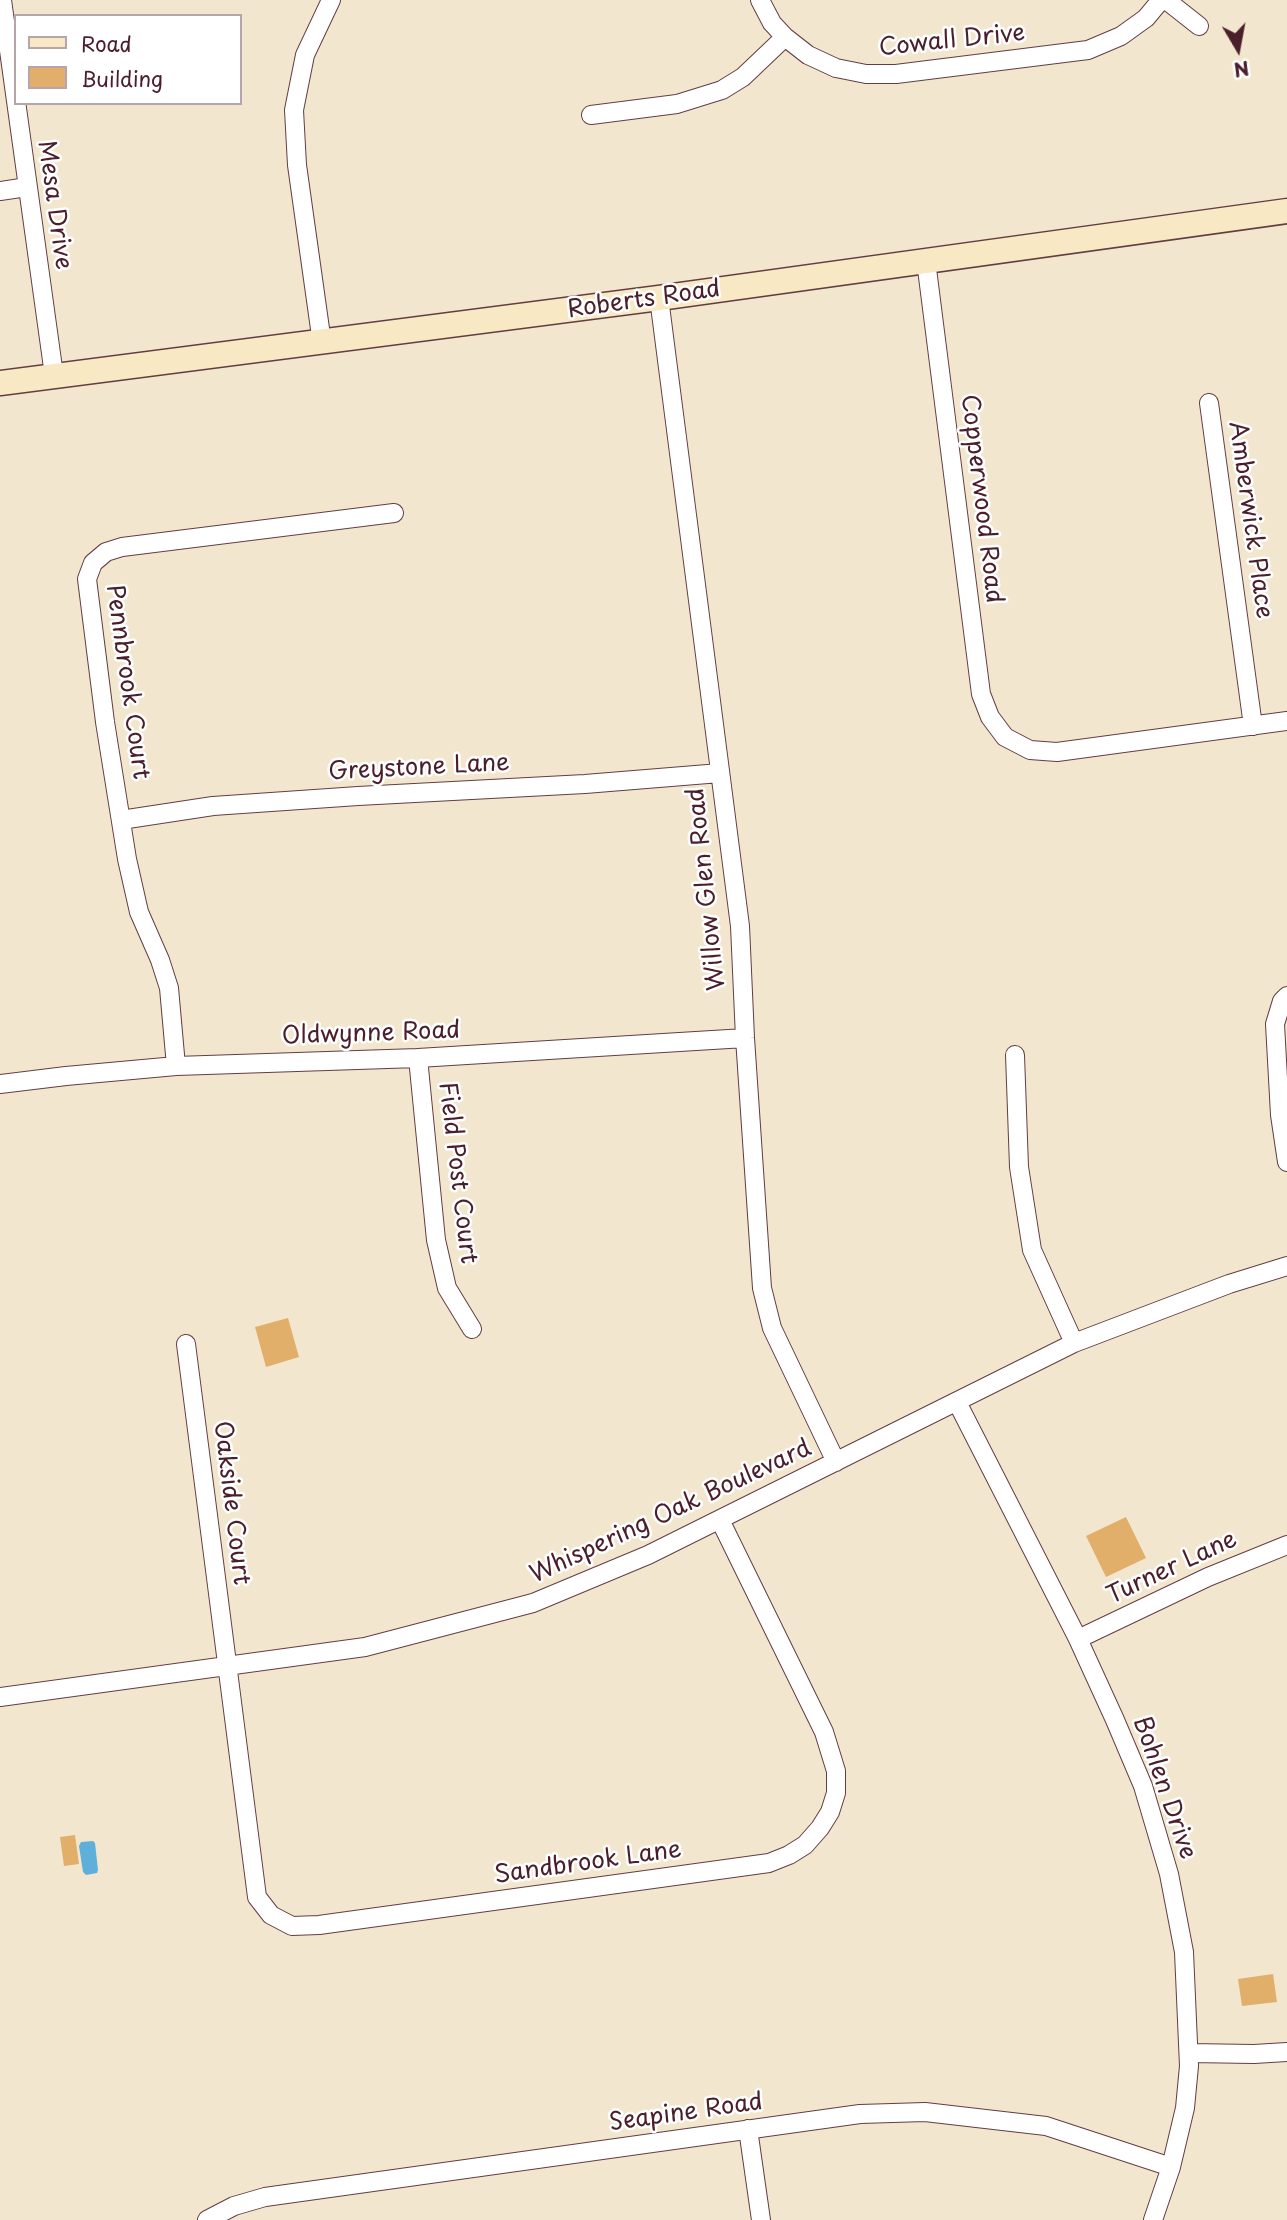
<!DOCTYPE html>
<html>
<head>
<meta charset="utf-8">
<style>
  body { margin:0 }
  #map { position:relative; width:1287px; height:2220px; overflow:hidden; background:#f2e7ce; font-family:"Playpen Sans",sans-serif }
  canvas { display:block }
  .legend { position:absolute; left:14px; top:14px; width:228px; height:91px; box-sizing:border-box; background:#fff; border:2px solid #b7a5aa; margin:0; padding:9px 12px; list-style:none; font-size:21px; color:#4a1f2b }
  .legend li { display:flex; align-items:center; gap:14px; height:35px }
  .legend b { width:35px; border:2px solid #b7a5aa }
  .north { position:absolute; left:1203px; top:14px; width:70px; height:70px; -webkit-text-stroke:5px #fff; paint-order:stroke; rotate:170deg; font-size:19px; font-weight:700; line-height:28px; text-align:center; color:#4a1f2b }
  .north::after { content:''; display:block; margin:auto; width:24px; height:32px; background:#4a1f2b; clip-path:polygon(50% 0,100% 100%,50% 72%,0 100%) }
</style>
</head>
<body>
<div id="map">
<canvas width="1287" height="2220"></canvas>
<ul class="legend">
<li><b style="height:9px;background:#f8e8c3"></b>Road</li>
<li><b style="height:19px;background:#e1af69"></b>Building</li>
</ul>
<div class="north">N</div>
</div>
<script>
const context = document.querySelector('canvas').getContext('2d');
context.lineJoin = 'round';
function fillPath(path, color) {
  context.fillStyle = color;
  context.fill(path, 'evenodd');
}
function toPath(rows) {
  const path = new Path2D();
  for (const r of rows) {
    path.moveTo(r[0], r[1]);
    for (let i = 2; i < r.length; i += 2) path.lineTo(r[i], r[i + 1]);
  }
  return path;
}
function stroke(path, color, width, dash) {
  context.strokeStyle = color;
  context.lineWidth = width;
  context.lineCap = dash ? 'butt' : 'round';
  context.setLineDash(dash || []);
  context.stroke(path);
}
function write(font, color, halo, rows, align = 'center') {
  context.font = font + ' "Playpen Sans",sans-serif';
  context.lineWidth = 5;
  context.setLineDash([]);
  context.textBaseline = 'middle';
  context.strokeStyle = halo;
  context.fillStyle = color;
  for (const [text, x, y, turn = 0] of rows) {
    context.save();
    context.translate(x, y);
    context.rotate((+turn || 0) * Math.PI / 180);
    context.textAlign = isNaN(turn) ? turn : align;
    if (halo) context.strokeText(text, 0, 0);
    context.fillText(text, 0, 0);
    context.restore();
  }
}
fillPath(toPath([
  [93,1841,95,1843,98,1870,97,1873,86,1875,83,1872,79,1846,81,1842]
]), '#5eafd9');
fillPath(toPath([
  [288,1318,299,1357,266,1367,255,1327],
  [1126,1517,1146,1558,1106,1577,1086,1536],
  [75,1835,79,1864,64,1866,60,1837],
  [1273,1974,1277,2002,1242,2006,1238,1979]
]), '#e1af69');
const street = toPath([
  [2,0,54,375],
  [760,0,772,23,785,37,808,55,836,68,866,74,896,74,1088,50,1121,36,1146,18,1161,0],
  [1166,0,1199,26],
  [591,115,677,104,722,90,743,77,785,37],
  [0,191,27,187],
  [926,261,981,694,990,717,1005,737,1030,750,1057,752,1287,721],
  [659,298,740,926,745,1038,762,1288,772,1328,836,1462],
  [322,343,297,165,294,110,305,55,331,0],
  [1209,403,1253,726],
  [121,820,213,806,358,796,585,784,720,773],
  [1287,996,1282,1001,1275,1024,1280,1115,1287,1162],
  [1015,1055,1019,1167,1032,1250,1074,1343],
  [418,1058,436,1240,447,1288,472,1329],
  [176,1066,169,988,160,960,139,912,127,859,105,722,87,579,93,563,106,552,122,547,394,513],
  [0,1084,66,1076,176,1066,418,1058,745,1038],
  [186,1344,257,1897,271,1915,292,1926,319,1925,769,1863,789,1855,805,1845,820,1828,830,1812,836,1793,836,1771,824,1732,720,1520],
  [957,1402,1078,1639,1115,1720,1143,1786,1169,1874,1184,1952,1189,2066,1185,2108,1171,2167,1153,2220],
  [1078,1639,1208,1577,1287,1545],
  [0,1697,365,1647,533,1603,648,1555,1074,1343,1229,1284,1287,1266],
  [1189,2053,1254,2054,1287,2052],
  [748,2129,761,2220],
  [207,2220,234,2206,265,2197,860,2114,925,2112,1046,2126,1171,2167]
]);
const secondary = toPath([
  [0,383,659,298,1287,211]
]);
stroke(street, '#633d43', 20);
stroke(secondary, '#633d43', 27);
stroke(street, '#fff', 18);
stroke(secondary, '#f8e8c3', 24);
write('24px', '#4a1f2b', '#fff', [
  ["Cowall Drive",952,41,-6],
  ["Mesa Drive",54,205,82],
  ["Roberts Road",644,300,-8],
  ["Copperwood Road",981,499,83],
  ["Amberwick Place",1250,520,82],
  ["Pennbrook Court",127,682,82],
  ["Greystone Lane",419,768,-3],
  ["Willow Glen Road",707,889,-96],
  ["Oldwynne Road",371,1034,-2],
  ["Field Post Court",457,1173,83],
  ["Oakside Court",231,1503,83],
  ["Whispering Oak Boulevard",671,1512,-25],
  ["Turner Lane",1172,1568,-25],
  ["Bohlen Drive",1164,1788,71],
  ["Sandbrook Lane",588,1863,-8],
  ["Seapine Road",686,2113,-8]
]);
</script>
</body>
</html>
